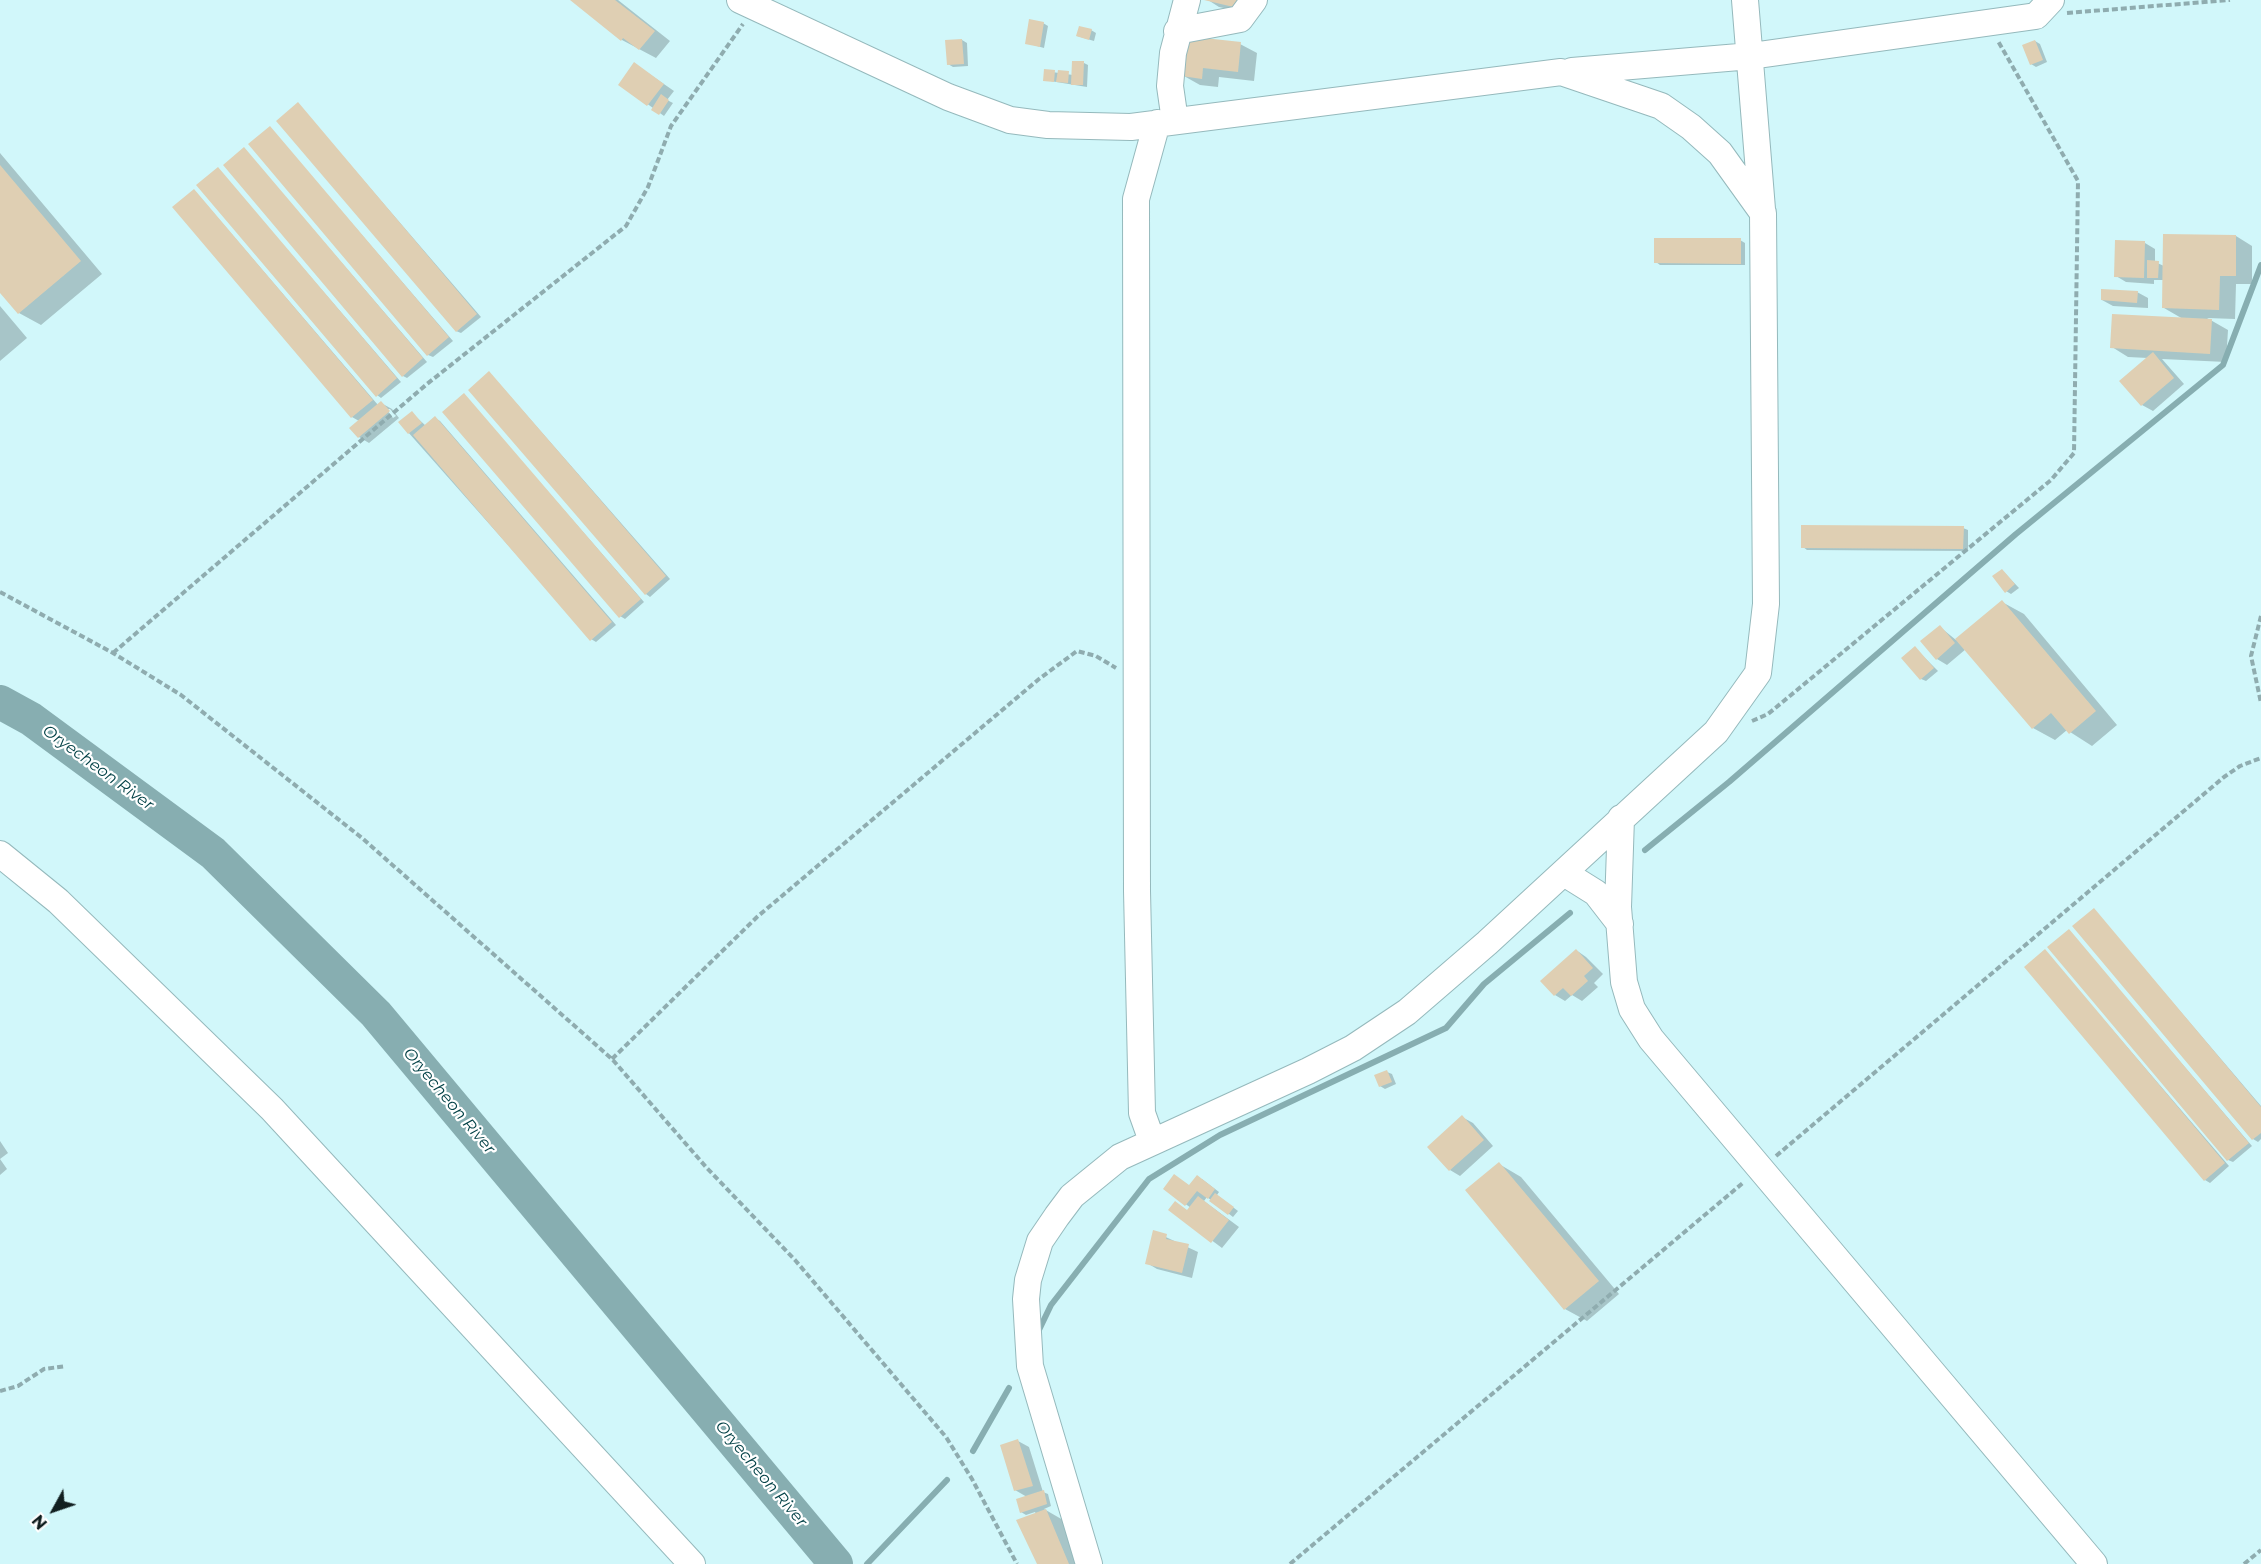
<!DOCTYPE html>
<html>
<head>
<meta charset="utf-8">
<style>
  body { margin:0 }
  #map { position:relative; width:2261px; height:1564px; overflow:hidden; background:#d1f7fa; font-family:Montserrat,sans-serif }
  canvas { display:block }
  .north { position:absolute; left:24px; top:1480px; width:60px; height:60px; -webkit-text-stroke:4px #fff; paint-order:stroke; rotate:230deg; font-size:16px; font-weight:700; line-height:24px; text-align:center; color:#111f20 }
  .north::after { content:''; display:block; margin:auto; width:21px; height:27px; background:#111f20; clip-path:polygon(50% 0,100% 100%,50% 72%,0 100%) }
</style>
</head>
<body>
<div id="map">
<canvas width="2261" height="1564"></canvas>
<div class="north">N</div>
</div>
<script>
const context = document.querySelector('canvas').getContext('2d');
context.lineJoin = 'round';
function fillPath(path, color) {
  context.fillStyle = color;
  context.fill(path, 'evenodd');
}
function toPath(rows) {
  const path = new Path2D();
  for (const r of rows) {
    path.moveTo(r[0], r[1]);
    for (let i = 2; i < r.length; i += 2) path.lineTo(r[i], r[i + 1]);
  }
  return path;
}
function stroke(path, color, width, dash) {
  context.strokeStyle = color;
  context.lineWidth = width;
  context.lineCap = dash ? 'butt' : 'round';
  context.setLineDash(dash || []);
  context.stroke(path);
}
function write(font, color, halo, rows, align = 'center') {
  context.font = font + ' Montserrat,sans-serif';
  context.lineWidth = 4.5;
  context.setLineDash([]);
  context.textBaseline = 'middle';
  context.strokeStyle = halo;
  context.fillStyle = color;
  for (const [text, x, y, turn = 0] of rows) {
    context.save();
    context.translate(x, y);
    context.rotate((+turn || 0) * Math.PI / 180);
    context.textAlign = isNaN(turn) ? turn : align;
    if (halo) context.strokeText(text, 0, 0);
    context.fillText(text, 0, 0);
    context.restore();
  }
}
fillPath(toPath([
  [572,0,618,0,670,41,656,58,622,40],
  [1208,0,1255,0,1252,14,1219,7],
  [1043,23,1048,26,1044,48,1026,43],
  [1091,30,1096,33,1094,41,1077,36],
  [962,40,967,43,968,66,953,67,948,64,947,41],
  [2035,41,2040,44,2047,62,2036,67,2031,64],
  [1240,44,1257,53,1254,81,1219,77,1218,87,1200,85,1184,76],
  [1084,63,1088,65,1087,87,1044,80,1045,71,1073,75],
  [635,64,674,91,667,100,673,103,664,116,620,84],
  [298,104,481,317,461,333,456,331],
  [270,128,453,341,433,357,428,355],
  [244,149,427,362,407,378,403,376],
  [0,153,102,274,41,325,19,313,0,290],
  [218,169,401,382,381,398,377,395],
  [194,190,378,405,381,403,392,409,399,418,369,443,359,437,359,421,352,417,174,207],
  [386,409,390,409,396,416,393,418],
  [2164,236,2236,236,2252,246,2252,284,2236,284,2235,319,2207,318,2228,330,2226,362,2162,359,2184,384,2153,411,2142,405,2148,358,2128,357,2112,347,2183,319,2164,308,2164,280,2154,280,2154,284,2126,282,2116,276,2145,243,2155,249,2155,262,2164,266],
  [1740,240,1745,243,1745,265,1660,265,1656,262],
  [2137,292,2148,298,2148,308,2113,306,2102,300],
  [0,306,27,338,0,361],
  [489,372,670,579,650,597,646,594],
  [464,395,644,602,625,619,620,616],
  [412,413,426,426,435,418,440,421,616,625,596,642,591,639,400,423],
  [1963,528,1968,530,1968,551,1807,550,1803,547],
  [2002,570,2019,588,2011,594,2006,591],
  [2002,602,2024,614,2117,725,2092,746,2067,730,2055,740,2033,728,1966,649,1947,665,1937,659,1940,627,1956,640],
  [1915,648,1938,671,1926,681,1921,679],
  [2094,910,2261,1106,2261,1139,2258,1142,2253,1139],
  [2069,931,2252,1146,2233,1162,2228,1160],
  [1576,950,1586,957,1603,974,1594,983,1598,987,1582,1001,1572,995,1565,1001,1555,995],
  [2045,951,2229,1166,2210,1183,2205,1180],
  [1387,1072,1392,1074,1396,1084,1385,1089,1380,1086],
  [1462,1117,1473,1123,1493,1146,1460,1176,1450,1170],
  [0,1141,8,1153,0,1159,7,1169,0,1175],
  [1499,1164,1521,1177,1619,1294,1587,1321,1565,1309],
  [1175,1176,1190,1186,1202,1179,1219,1192,1217,1195,1238,1211,1233,1217,1207,1197,1204,1201,1239,1227,1222,1248,1171,1210,1176,1203,1188,1211,1191,1208,1165,1189],
  [1155,1232,1198,1252,1192,1278,1157,1269,1147,1263],
  [1018,1441,1029,1447,1043,1492,1048,1494,1051,1506,1044,1509,1063,1520,1080,1564,1039,1564,1036,1514,1035,1512,1026,1515,1021,1512,1027,1497,1015,1490]
]), '#0003');
stroke(toPath([
  [1645,850,1729,782,2016,534,2223,365,2261,265],
  [1038,1332,1051,1305,1149,1179,1220,1135,1446,1028,1484,984,1570,913],
  [973,1451,1009,1388],
  [867,1564,947,1480]
]), '#87aeb1', 6);
stroke(toPath([
  [0,702,31,719,213,853,376,1014,836,1564]
]), '#87aeb1', 34);
fillPath(toPath([
  [570,0,615,0,655,31,639,50,623,38,621,41],
  [1204,0,1244,0,1242,9],
  [1029,19,1044,22,1040,47,1025,44],
  [1079,26,1092,29,1089,40,1076,36],
  [1186,36,1241,42,1238,72,1203,68,1202,79,1182,76],
  [962,39,964,64,947,65,945,40],
  [2035,40,2043,60,2030,65,2022,45],
  [1072,61,1084,61,1083,85,1071,85],
  [634,62,664,84,647,106,618,85],
  [1044,69,1055,70,1054,82,1043,81],
  [1058,70,1069,71,1068,83,1056,82],
  [661,94,669,100,659,115,651,110],
  [298,102,477,314,456,332,276,121],
  [270,126,449,337,427,356,248,144],
  [244,147,423,358,402,377,223,165],
  [0,165,81,261,18,314,0,293],
  [218,167,397,378,376,397,196,185],
  [194,189,373,400,351,418,172,207],
  [2163,234,2236,235,2236,276,2220,276,2219,310,2162,308],
  [1654,238,1741,238,1741,264,1654,263],
  [2115,240,2145,241,2144,278,2114,277],
  [2147,260,2159,261,2158,278,2147,278],
  [2101,289,2138,291,2137,303,2101,300],
  [2112,314,2212,319,2210,354,2110,348],
  [2153,352,2174,378,2141,406,2119,381],
  [489,371,666,576,645,595,468,390],
  [464,393,641,599,619,618,442,412],
  [381,401,390,411,358,438,349,428],
  [412,411,422,423,408,434,398,422],
  [435,416,612,622,590,641,413,435],
  [1801,525,1964,526,1963,549,1801,548],
  [2002,569,2015,584,2005,593,1992,576],
  [2002,600,2096,711,2069,734,2051,713,2032,729,1955,639],
  [1940,625,1955,643,1936,660,1920,641],
  [1915,646,1934,668,1920,680,1901,658],
  [2094,908,2261,1107,2261,1133,2252,1140,2072,926],
  [2069,929,2249,1143,2227,1161,2047,947],
  [1576,949,1593,968,1584,976,1588,981,1571,996,1563,988,1554,996,1540,981],
  [2045,949,2225,1163,2204,1181,2024,967],
  [1387,1070,1392,1082,1379,1087,1374,1075],
  [1462,1115,1484,1140,1449,1171,1427,1147],
  [1499,1162,1599,1281,1564,1310,1465,1190],
  [1174,1174,1189,1185,1197,1175,1215,1189,1208,1199,1197,1191,1185,1206,1163,1189],
  [1215,1193,1234,1207,1228,1215,1209,1201],
  [1198,1196,1229,1220,1211,1243,1168,1210,1175,1201,1187,1210],
  [1153,1230,1167,1234,1166,1239,1189,1244,1182,1273,1145,1264],
  [1018,1439,1033,1486,1014,1491,1000,1445],
  [1044,1490,1047,1504,1020,1513,1016,1499],
  [1046,1509,1069,1564,1037,1564,1016,1520]
]), '#dfcfb3');
const minor = toPath([
  [740,0,948,97,1010,120,1048,125,1131,127,1561,72,1661,106,1691,127,1720,153,1763,213,1766,604,1758,673,1716,732,1487,943,1407,1012,1353,1048,1308,1071,1120,1157,1072,1196,1057,1216,1040,1241,1028,1280,1026,1299,1030,1366,1089,1564],
  [1745,0,1762,209],
  [1177,31,1240,19,1254,0],
  [1572,71,1751,56,2036,16,2051,0],
  [1175,121,1170,86,1173,53,1187,0],
  [1621,818,1618,907,1624,982,1632,1009,1651,1039,2094,1564],
  [0,854,58,901,272,1109,692,1564],
  [1564,873,1596,893,1620,924],
  [1152,1141,1142,1113,1137,891,1136,199,1157,123]
]);
stroke(minor, '#95b9bc', 28);
stroke(toPath([
  [2067,13,2230,0],
  [0,592,113,653,181,695,362,838,612,1059,706,1167,795,1260,946,1437,972,1479,1017,1564],
  [2261,616,2251,656,2261,703],
  [113,653,427,384,626,226,648,187,671,126,743,24],
  [1752,721,1768,714,2051,480,2074,453,2078,181,1998,41],
  [612,1059,757,917,1039,679,1077,651,1096,656,1116,668],
  [1776,1156,2224,777,2240,766,2261,758],
  [0,1391,18,1386,44,1369,66,1366],
  [1290,1564,1744,1182],
  [2244,1564,2261,1550]
]), '#8facaf', 4, [6, 3]);
stroke(minor, '#fff', 26);
write('italic 16px', '#024146', '#fff', [
  ["Oryecheon River",98,768,36],
  ["Oryecheon River",449,1101,50],
  ["Oryecheon River",761,1474,50]
]);
</script>
</body>
</html>
